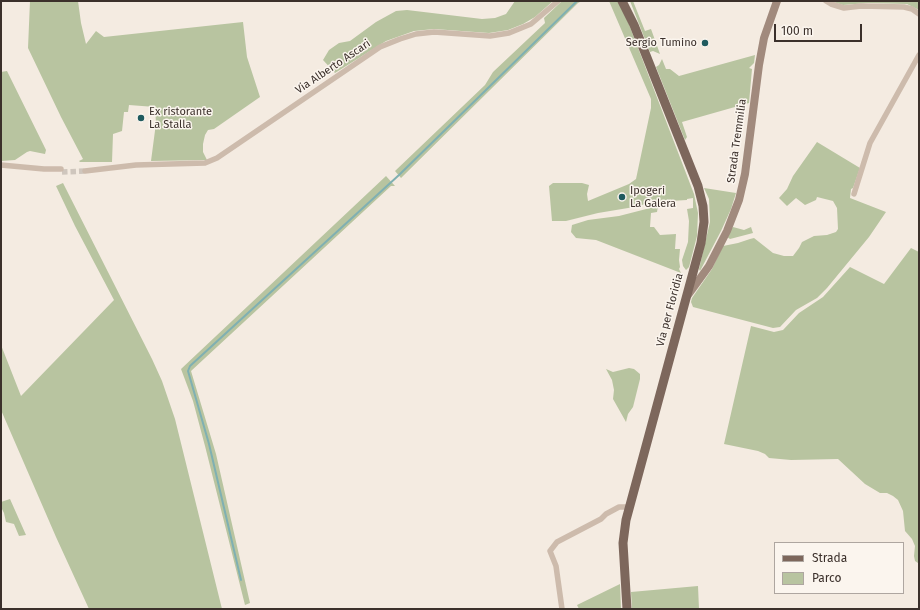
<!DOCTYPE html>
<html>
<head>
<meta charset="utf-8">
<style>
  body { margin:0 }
  #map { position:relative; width:920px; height:610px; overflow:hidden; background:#f4ebe1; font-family:"Fira Sans",sans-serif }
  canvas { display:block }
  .frame { position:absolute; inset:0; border:2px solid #3b302b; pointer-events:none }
  .legend { position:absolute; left:774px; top:542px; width:130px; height:52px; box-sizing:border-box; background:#fbf5ee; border:1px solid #aea6a0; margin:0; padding:5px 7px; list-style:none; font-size:12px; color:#3b302b }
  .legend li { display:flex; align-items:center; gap:8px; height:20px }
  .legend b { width:20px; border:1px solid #aea6a0 }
  .scale { position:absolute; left:774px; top:24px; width:88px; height:18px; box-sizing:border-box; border:2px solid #3b302b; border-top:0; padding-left:5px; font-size:12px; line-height:14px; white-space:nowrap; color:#3b302b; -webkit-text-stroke:3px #fbf5ee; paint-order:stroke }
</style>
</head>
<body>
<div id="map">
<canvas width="920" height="610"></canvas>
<div class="frame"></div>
<ul class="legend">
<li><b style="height:5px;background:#7d675c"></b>Strada</li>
<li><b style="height:11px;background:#b8c4a0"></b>Parco</li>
</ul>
<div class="scale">100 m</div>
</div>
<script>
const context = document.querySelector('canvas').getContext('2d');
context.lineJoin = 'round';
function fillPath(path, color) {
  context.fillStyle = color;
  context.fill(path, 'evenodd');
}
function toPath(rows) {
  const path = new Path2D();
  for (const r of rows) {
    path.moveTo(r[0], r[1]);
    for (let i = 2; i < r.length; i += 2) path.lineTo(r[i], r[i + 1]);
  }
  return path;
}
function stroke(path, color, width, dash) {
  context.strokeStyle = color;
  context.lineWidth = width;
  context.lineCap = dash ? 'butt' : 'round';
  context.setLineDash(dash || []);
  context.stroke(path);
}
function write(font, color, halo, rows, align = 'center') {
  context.font = font + ' "Fira Sans",sans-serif';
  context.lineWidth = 3;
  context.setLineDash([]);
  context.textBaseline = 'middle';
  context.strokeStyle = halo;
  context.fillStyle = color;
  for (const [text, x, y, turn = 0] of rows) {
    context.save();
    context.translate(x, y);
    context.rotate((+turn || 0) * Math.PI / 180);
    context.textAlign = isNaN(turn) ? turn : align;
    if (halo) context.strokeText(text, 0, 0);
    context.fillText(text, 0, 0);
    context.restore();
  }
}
fillPath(toPath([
  [30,1,78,1,81,23,86,44,96,31,104,37,243,22,247,57,260,97,214,129,208,130,205,135,203,144,203,152,207,160,151,161,156,123,155,107,129,105,128,112,124,112,122,131,113,134,112,162,80,162,79,161,83,159,61,117,28,48],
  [515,1,553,1,535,17,523,24,508,30,489,33,434,29,414,31,386,41,335,73,323,60,329,50,339,43,350,41,376,22,396,11,407,10,482,19,495,18,506,14],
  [562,1,582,1,578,3,401,178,395,171,485,85,493,72,545,23,544,18],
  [609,1,620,1,694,194,698,213,697,236,689,267,686,270,683,266,682,260,688,242,689,221,687,209,693,208,693,198,687,199,687,200,653,202,634,207,598,213,566,221,552,221,549,186,553,183,582,183,589,185,587,194,588,201,629,184,636,179,651,108,651,99],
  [630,1,633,1,645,31,651,29,660,54,653,51,650,52],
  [830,1,919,1,919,10,907,4,868,3,843,5],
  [755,55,754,63,749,68,752,69,749,103,682,122,687,137,685,140,656,67,659,65,662,59,666,69,670,69,679,76],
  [7,71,46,150,45,154,30,151,27,152,15,160,1,161,1,72],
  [817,142,860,168,853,188,851,189,850,198,886,212,869,237,827,288,817,298,796,310,780,327,773,328,693,307,691,302,692,298,712,269,723,246,738,243,750,239,754,238,773,253,784,256,793,256,799,248,802,242,814,236,827,235,836,232,838,229,837,208,833,201,817,197,816,200,805,205,796,198,787,206,779,198,787,189,793,176],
  [386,176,395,186,391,186,191,371,216,454,250,603,245,605,205,446,193,401,181,369],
  [63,183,152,359,162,381,175,419,222,609,89,609,56,537,1,410,1,345,21,396,114,300,75,226,56,186],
  [704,188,736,193,731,209,721,231,700,271,699,269,710,222,709,199],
  [658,206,657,212,651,213,650,227,654,227,660,235,676,234,675,249,680,249,679,260,680,267,679,269,681,273,596,240,576,238,571,232,572,225,588,220,619,216],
  [733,227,744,230,751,227,753,233,730,239,727,237,730,230],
  [911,248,919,252,919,567,918,563,915,561,914,556,915,546,912,539,905,531,903,511,898,500,893,496,887,493,880,493,865,484,838,459,791,460,769,458,765,454,758,451,724,444,751,326,774,332,783,330,799,313,823,297,850,267,884,284],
  [629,368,634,369,640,374,640,379,633,407,628,414,626,422,613,399,614,390,612,380,606,369,613,372],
  [10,499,26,535,19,536,14,524,6,522,4,513,1,507,1,502],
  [620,584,621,609,579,609,577,605],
  [698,586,699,609,632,609,631,592]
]), '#b8c4a0');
stroke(toPath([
  [241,580,209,444,188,371,190,366,399,175,577,1]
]), '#7fb0b2', 2);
stroke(toPath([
  [62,172,85,171]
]), '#cfc6bd', 5.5, [5.5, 3]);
stroke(toPath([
  [826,1,831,4,844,8,861,6,904,7,912,9,919,14],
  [1,165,44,169,61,169],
  [85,171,136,165,205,163,217,158,380,47,400,39,416,34,434,32,490,36,509,33,531,24,558,1],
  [854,194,870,143,919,55],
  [562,609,556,566,550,551,557,542,601,519,606,514,619,507,628,507]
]), '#cdbbac', 5.5);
stroke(toPath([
  [688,295,709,266,727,231,739,200,745,174,759,65,764,38,777,1]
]), '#a18a7d', 8);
stroke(toPath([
  [622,1,634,25,698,186,703,206,704,222,701,243,626,520,623,543,627,609]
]), '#7d675c', 9);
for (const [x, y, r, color] of [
  [705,43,4,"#1f5a5e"],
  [141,118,4,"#1f5a5e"],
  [622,197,4,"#1f5a5e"]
]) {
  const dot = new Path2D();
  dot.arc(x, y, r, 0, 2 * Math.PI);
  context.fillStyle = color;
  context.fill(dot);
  stroke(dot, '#fbf5ee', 1.5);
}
write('11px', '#3b302b', '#fbf5ee', [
  ["Sergio Tumino",697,43,"right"],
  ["Ex ristorante",149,112],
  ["La Stalla",149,125],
  ["Ipogeri",630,191],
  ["La Galera",630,204]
], 'left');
write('11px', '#3b302b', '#fbf5ee', [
  ["Via Alberto Ascari",333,67,-34],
  ["Strada Tremmilia",737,141,-82],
  ["Via per Floridia",670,310,-75]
]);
</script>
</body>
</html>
